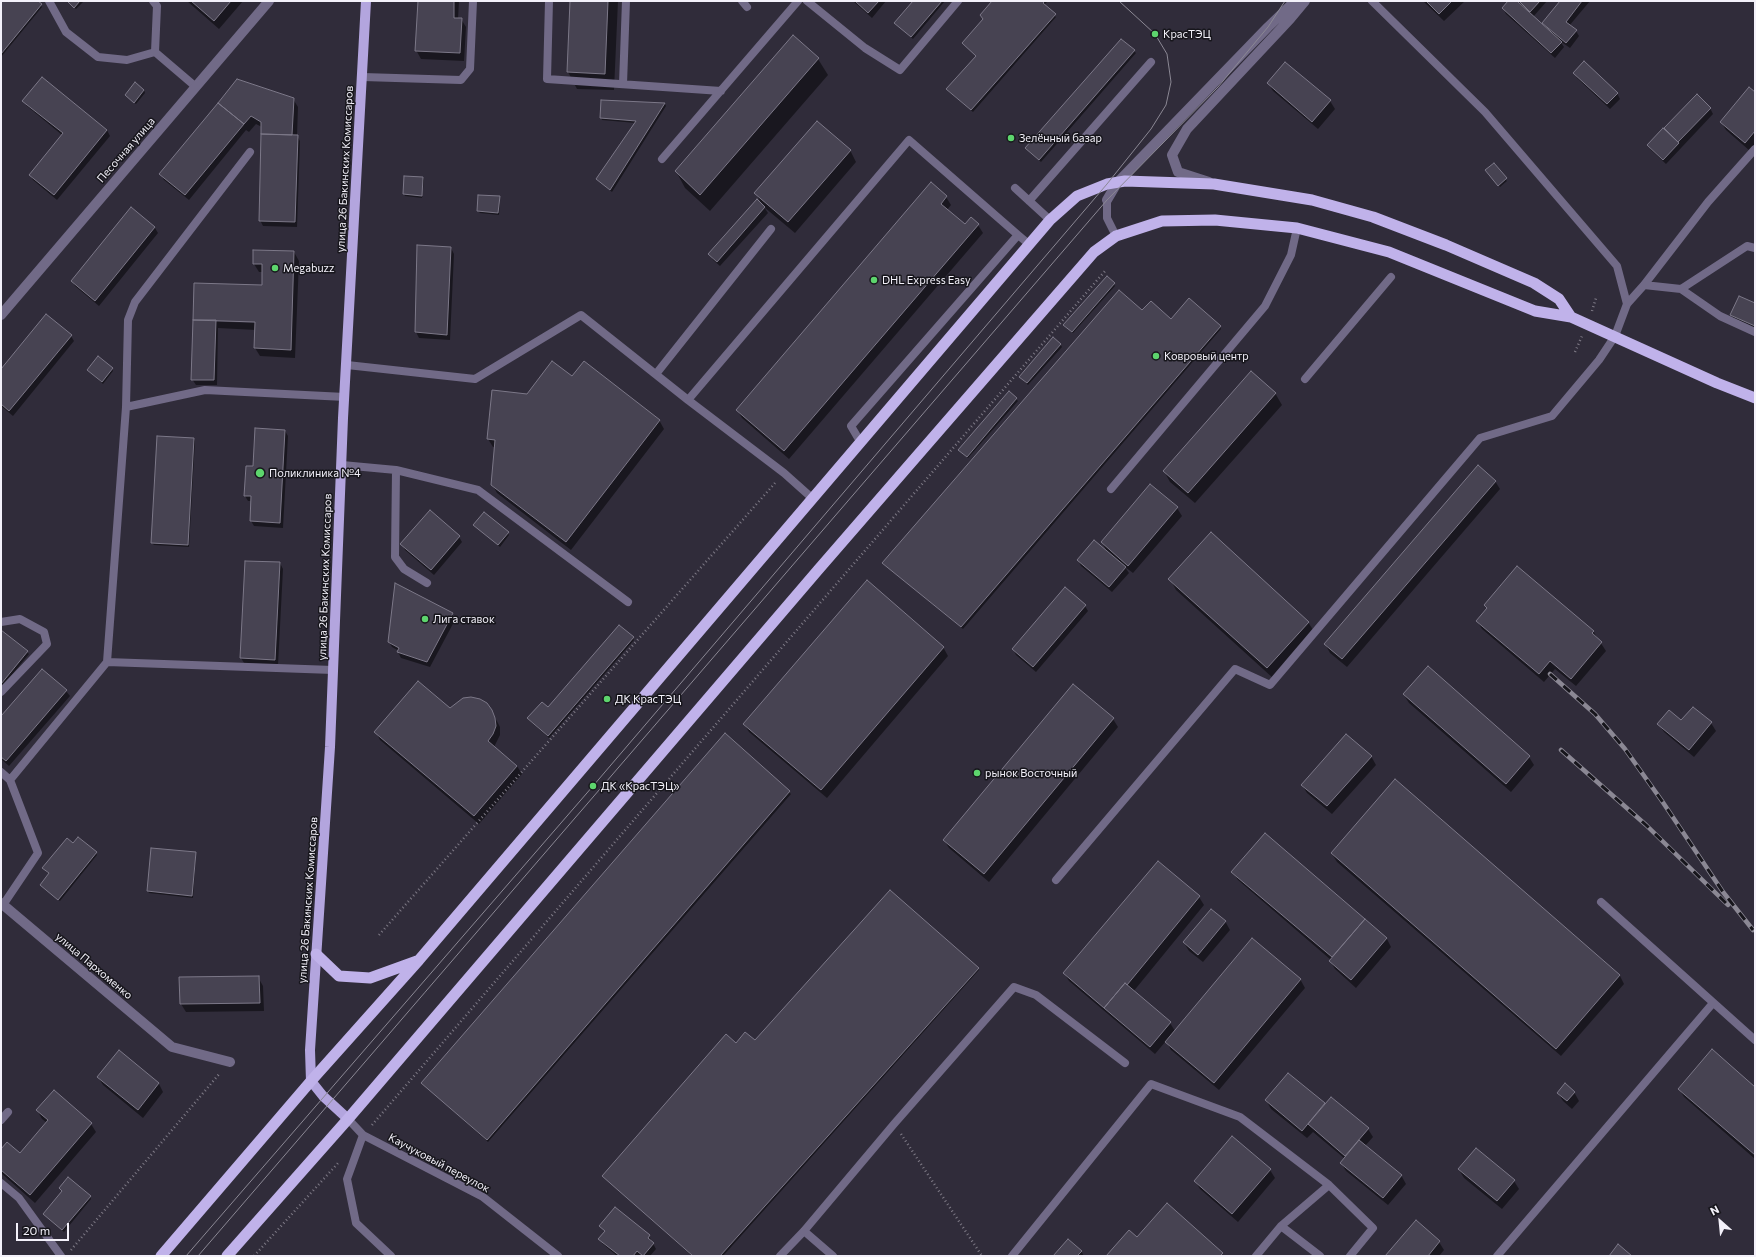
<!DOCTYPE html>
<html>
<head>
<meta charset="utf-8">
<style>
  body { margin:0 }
  #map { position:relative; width:1756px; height:1257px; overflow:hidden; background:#302c3a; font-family:Commissioner,sans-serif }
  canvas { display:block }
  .frame { position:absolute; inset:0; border:2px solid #f3f1fa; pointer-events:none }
  .north { position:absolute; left:1700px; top:1201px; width:40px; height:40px; -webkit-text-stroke:3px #17161c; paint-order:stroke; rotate:333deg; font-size:11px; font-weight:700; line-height:16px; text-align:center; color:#f3f1fa }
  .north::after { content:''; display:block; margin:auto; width:14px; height:18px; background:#f3f1fa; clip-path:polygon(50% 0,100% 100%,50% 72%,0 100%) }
  .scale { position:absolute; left:16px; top:1223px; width:53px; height:18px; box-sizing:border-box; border:2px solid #f3f1fa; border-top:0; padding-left:5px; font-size:12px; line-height:14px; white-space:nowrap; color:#f3f1fa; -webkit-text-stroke:3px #17161c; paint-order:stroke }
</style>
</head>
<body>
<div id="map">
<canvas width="1756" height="1257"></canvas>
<div class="frame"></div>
<div class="north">N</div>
<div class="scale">20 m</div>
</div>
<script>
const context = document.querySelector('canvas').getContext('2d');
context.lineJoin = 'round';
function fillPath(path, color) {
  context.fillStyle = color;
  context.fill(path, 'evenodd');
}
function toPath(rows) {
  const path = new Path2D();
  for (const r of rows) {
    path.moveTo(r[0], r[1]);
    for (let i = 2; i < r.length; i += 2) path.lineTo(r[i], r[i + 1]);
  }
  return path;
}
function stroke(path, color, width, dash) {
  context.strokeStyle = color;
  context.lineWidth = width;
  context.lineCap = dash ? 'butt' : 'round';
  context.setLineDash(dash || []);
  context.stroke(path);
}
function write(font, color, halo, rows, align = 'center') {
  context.font = font + ' Commissioner,sans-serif';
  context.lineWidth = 3;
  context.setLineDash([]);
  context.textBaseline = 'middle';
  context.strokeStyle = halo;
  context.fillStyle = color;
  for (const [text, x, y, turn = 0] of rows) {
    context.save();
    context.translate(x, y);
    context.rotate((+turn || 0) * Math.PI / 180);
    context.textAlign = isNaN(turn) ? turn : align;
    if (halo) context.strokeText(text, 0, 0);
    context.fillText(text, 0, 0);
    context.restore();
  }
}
fillPath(toPath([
  [1,1,37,1,42,7,1,57],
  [67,1,84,1,76,9],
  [187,1,243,1,219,29],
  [419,1,459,1,458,19,461,19,466,27,464,61,421,59,416,50],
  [571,1,618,1,614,90,577,89,568,72],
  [853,1,886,1,872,18],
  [914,1,945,1,913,39,897,25],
  [993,1,1048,1,1044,5,1056,17,973,112,948,91,977,56,984,19],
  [1423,1,1465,1,1444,21],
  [1510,1,1516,1,1518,3,1520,1,1547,1,1533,17,1542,25,1561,1,1590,1,1569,26,1576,31,1579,36,1570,48,1560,41,1564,47,1555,58,1506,14,1503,8],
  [1121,40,1136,53,1041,162,1027,149],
  [818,59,828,75,710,211,685,188,676,171],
  [1574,73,1617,93,1620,99,1610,109,1577,78],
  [42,78,107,130,110,136,57,200,33,180,30,175,62,135,27,106,24,101],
  [1268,83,1330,101,1335,109,1318,129,1273,91],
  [144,90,145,93,136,104,126,95],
  [1755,93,1755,145,1750,151,1726,130,1721,122],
  [1697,95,1710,108,1713,114,1666,164,1651,150,1648,145],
  [293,99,298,107,297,136,300,141,297,227,263,226,260,220,262,127,256,124,249,132,246,130,189,200,164,180,161,174,219,103],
  [602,101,665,104,666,106,612,192,597,179,636,123,602,120,601,117],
  [850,150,856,162,795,233,764,207,768,213,720,266,713,260,710,254,762,205,756,193],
  [1493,164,1507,181,1500,187,1488,173],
  [423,178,424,180,422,198,405,196,404,194],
  [931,184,946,197,951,205,947,210,965,225,971,218,978,225,983,233,789,459,742,418,737,410],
  [499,197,500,200,499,215,480,213,478,211],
  [131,209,155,228,158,233,99,306,75,286,72,281],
  [418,246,451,248,454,254,450,340,419,338,416,332],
  [294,252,299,261,295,358,260,356,255,348,256,330,218,328,217,385,196,385,192,379,194,319,263,287,263,272,259,272,254,264],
  [197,319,260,321,260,323,197,321],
  [1114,284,1115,286,1073,333,1066,327],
  [1755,304,1755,332,1736,323,1731,315],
  [1142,312,1171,320,1220,326,1221,329,963,629,885,565],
  [46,315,71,336,74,341,13,416,1,406,1,371],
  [1060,344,1062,347,1028,385,1022,379],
  [112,368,113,371,103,384,88,370],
  [572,378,659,420,664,429,571,550,497,493,492,484,495,447,493,447,488,439,528,395],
  [1275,393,1282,405,1195,503,1170,482,1164,471],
  [1016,399,1018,401,968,458,961,452],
  [285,431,288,436,283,528,254,526,251,521,252,501,248,501,245,496,254,467],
  [194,439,195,441,189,547,154,545,152,543],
  [1495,481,1500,489,1347,667,1330,653,1325,644],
  [1150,485,1177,508,1182,516,1133,573,1125,567,1129,573,1112,592,1081,566,1078,560,1107,552,1102,542],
  [475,525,508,533,509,535,500,547],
  [459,537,462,542,434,575,405,550,402,544],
  [280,563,283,569,278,665,244,663,241,658],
  [1170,579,1308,622,1315,633,1274,679,1176,590],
  [1085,606,1088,611,1036,672,1016,655,1013,649],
  [1485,606,1593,631,1606,651,1576,686,1555,669,1544,682,1482,629,1477,621,1487,609],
  [452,614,455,620,430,667,401,658,398,652,399,651,392,647,389,642],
  [2,631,29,654,1,688,1,632],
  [633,638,634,640,549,738,530,721,528,719,548,708],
  [943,647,948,656,827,798,749,732,744,724],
  [42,670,66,691,70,696,9,766,1,759,1,718],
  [1404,695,1529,757,1534,765,1511,792,1409,703],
  [450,709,491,710,500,727,500,735,494,747,517,766,522,774,479,824,380,740,376,732],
  [1113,719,1118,727,989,882,949,848,944,840],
  [1681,722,1711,723,1716,731,1694,757,1664,732,1659,724],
  [725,735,791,794,488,1142,422,1083],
  [1371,756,1376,765,1332,814,1307,793,1302,785],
  [1395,781,1620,976,1624,984,1561,1056,1337,862,1332,854],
  [1265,835,1387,939,1391,947,1356,988,1335,969,1330,961,1331,960,1238,880,1233,872],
  [74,845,96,853,97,855,60,901,41,885,49,874,44,868],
  [195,853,196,855,193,898,149,893,148,891],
  [1199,897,1204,905,1133,992,1170,1023,1175,1031,1300,979,1305,988,1219,1090,1171,1050,1166,1041,1155,1054,1069,981,1064,973],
  [1225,921,1230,930,1203,962,1189,951,1184,943],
  [978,968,979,970,723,1256,692,1256,603,1176,736,1044,755,1041],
  [258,977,263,986,264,1011,186,1012,181,1004],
  [119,1051,159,1084,163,1092,143,1118,103,1085,98,1077],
  [1288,1074,1325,1105,1368,1129,1373,1137,1365,1146,1401,1175,1406,1184,1388,1205,1346,1171,1341,1163,1344,1158,1313,1132,1307,1138,1271,1109,1266,1100],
  [1755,1088,1755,1159,1684,1097,1679,1089],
  [1574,1092,1579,1101,1572,1109,1563,1101,1558,1093],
  [37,1110,91,1124,96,1132,35,1203,1,1173,1,1150,20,1154,47,1123,42,1119],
  [1270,1170,1275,1178,1238,1222,1200,1189,1195,1181],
  [1459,1170,1514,1181,1519,1189,1502,1209,1464,1178],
  [60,1189,90,1196,91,1199,64,1232,44,1214,62,1192],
  [1416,1221,1439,1242,1444,1250,1439,1256,1387,1256],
  [601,1226,649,1236,656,1249,650,1256,617,1256,603,1244,599,1239,605,1232],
  [1081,1251,1084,1256,1054,1256]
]), '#0007');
const building = toPath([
  [1,1,38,1,42,4,1,54,1,1],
  [67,1,80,1,74,8,67,1],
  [191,1,231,1,214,21,191,1],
  [418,1,454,1,454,18,462,18,460,53,415,51,418,1],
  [570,1,608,1,605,74,567,72,570,1],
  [855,1,879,1,868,13,855,1],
  [913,1,942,1,911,37,894,23,913,1],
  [992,1,1045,1,1043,3,1056,14,971,110,946,89,976,56,962,43,983,19,980,15,992,1],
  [1426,1,1452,1,1439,14,1426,1],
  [1508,1,1517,1,1562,42,1551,53,1502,8,1508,1],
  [1519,1,1540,1,1530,12,1519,1],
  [1560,1,1582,1,1566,22,1577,30,1566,43,1542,23,1560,1],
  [793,35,819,58,700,195,675,171,793,35],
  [1121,39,1135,50,1039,160,1025,148,1121,39],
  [1584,61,1618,93,1607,104,1573,73,1584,61],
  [1285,62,1331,100,1312,122,1267,83,1285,62],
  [42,77,107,130,54,195,29,175,63,133,22,101,42,77],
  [237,79,294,98,292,135,261,134,261,122,251,116,244,124,218,103,237,79],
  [135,82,144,90,134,103,125,95,135,82],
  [1749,87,1755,92,1755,131,1745,143,1720,122,1749,87],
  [1697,94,1711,108,1678,142,1664,128,1697,94],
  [601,100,665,103,610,190,596,179,636,121,600,118,601,100],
  [218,103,244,124,185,195,159,174,218,103],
  [817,121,851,150,788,222,754,193,817,121],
  [1663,128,1679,143,1663,160,1647,145,1663,128],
  [261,134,298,135,295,222,259,221,261,134],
  [1494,163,1507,178,1498,186,1485,170,1494,163],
  [404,176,423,177,422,196,403,194,404,176],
  [931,182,947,196,941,204,965,224,971,217,979,224,784,451,736,410,931,182],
  [478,195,500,196,498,213,477,211,478,195],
  [757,199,765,207,717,262,708,254,757,199],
  [131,207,155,227,95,301,71,281,131,207],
  [417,245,451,247,447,335,415,332,417,245],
  [253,250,294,251,291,350,254,348,255,322,193,320,194,283,262,285,262,264,253,264,253,250],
  [1107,276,1115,283,1072,332,1063,325,1107,276],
  [1119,290,1142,310,1151,301,1171,319,1189,298,1221,326,961,627,882,563,1119,290],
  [1739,296,1755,303,1755,326,1730,315,1739,296],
  [46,314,72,335,9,411,1,404,1,369,46,314],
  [193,320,216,320,214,380,191,380,193,320],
  [1053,337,1061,344,1027,383,1019,377,1053,337],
  [98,356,113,368,102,382,87,370,98,356],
  [552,361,572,376,584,361,660,420,566,542,491,485,495,440,487,439,492,390,527,394,552,361],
  [1251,371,1276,393,1188,493,1163,471,1251,371],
  [1009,391,1017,398,967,457,958,450,1009,391],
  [255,428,285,430,280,523,250,521,251,496,244,496,246,466,253,466,255,428],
  [157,436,194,438,188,545,151,543,157,436],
  [1478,465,1496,481,1342,659,1324,644,1478,465],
  [1150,484,1178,507,1128,566,1101,542,1150,484],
  [430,510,460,536,431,570,400,544,430,510],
  [484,512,509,532,498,545,473,525,484,512],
  [1211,532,1309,622,1267,668,1168,579,1211,532],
  [1094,540,1126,567,1109,587,1077,560,1094,540],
  [245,561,280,562,275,660,240,658,245,561],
  [1517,566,1594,631,1592,633,1602,642,1571,679,1550,661,1539,674,1476,621,1487,608,1484,605,1517,566],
  [867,580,944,647,821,790,743,724,867,580],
  [395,583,453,613,427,662,397,652,399,648,388,642,395,583],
  [1065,587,1086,605,1033,667,1012,649,1065,587],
  [619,625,634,637,548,736,527,718,542,702,548,707,619,625],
  [1,630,28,651,1,684,1,630],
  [1428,666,1530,756,1506,784,1403,694,1428,666],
  [42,669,67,690,6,761,1,757,1,716,42,669],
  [418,681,450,708,463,698,471,697,480,699,487,703,492,710,495,718,496,726,493,734,488,741,517,766,474,816,374,732,418,681],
  [1073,684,1114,718,984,874,943,840,1073,684],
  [1693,707,1712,722,1689,750,1657,724,1669,710,1681,720,1693,707],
  [725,733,790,791,487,1140,421,1083,725,733],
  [1346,734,1372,756,1327,806,1301,785,1346,734],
  [1395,779,1620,975,1556,1049,1331,853,1395,779],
  [1265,833,1365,919,1332,957,1231,872,1265,833],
  [78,837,97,852,58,900,40,885,49,873,42,868,67,838,73,843,78,837],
  [151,848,196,852,192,896,147,891,151,848],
  [1158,861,1200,896,1127,985,1125,983,1104,1008,1063,973,1158,861],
  [890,890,979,968,720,1256,693,1256,602,1176,726,1034,736,1043,745,1032,755,1040,890,890],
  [1211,909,1226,921,1198,955,1183,942,1211,909],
  [1365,919,1387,938,1351,980,1329,961,1365,919],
  [1252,938,1301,979,1214,1083,1165,1042,1252,938],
  [259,976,260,1003,180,1004,179,977,259,976],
  [1125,983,1171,1022,1150,1047,1104,1008,1125,983],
  [1712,1049,1755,1087,1755,1155,1678,1089,1712,1049],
  [119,1050,159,1083,138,1110,97,1077,119,1050],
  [1288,1073,1325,1103,1302,1131,1265,1100,1288,1073],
  [1565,1083,1575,1092,1567,1101,1557,1093,1565,1083],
  [54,1090,92,1123,30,1195,1,1170,1,1149,7,1142,20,1153,48,1120,36,1110,54,1090],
  [1331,1097,1369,1128,1345,1156,1308,1124,1331,1097],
  [1232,1136,1271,1169,1232,1214,1194,1181,1232,1136],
  [1359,1140,1402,1175,1383,1198,1340,1163,1359,1140],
  [1476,1148,1515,1180,1497,1201,1458,1169,1476,1148],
  [68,1177,91,1196,62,1230,43,1214,62,1191,59,1188,68,1177],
  [1167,1203,1223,1253,1220,1256,1106,1256,1129,1230,1137,1237,1167,1203],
  [615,1207,650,1235,648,1238,654,1243,643,1256,637,1251,633,1256,620,1256,598,1239,605,1231,599,1226,615,1207],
  [1416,1220,1440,1241,1428,1256,1385,1256,1416,1220],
  [1068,1239,1082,1251,1077,1256,1053,1256,1068,1239],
  [1618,1244,1632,1256,1609,1256,1618,1244]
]);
fillPath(building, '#474352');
stroke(building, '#7c7888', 1);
stroke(toPath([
  [1592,311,1596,298],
  [1575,352,1582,336],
  [379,935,775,483],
  [372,1125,1105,271],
  [901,1134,982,1256],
  [71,1250,220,1073],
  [254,1256,339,1162]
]), '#7f7b87', 2.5, [1, 3]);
stroke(toPath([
  [49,1,66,32,98,57,127,60,155,52],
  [153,1,157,6,155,52,196,87],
  [549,1,547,79,721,91],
  [742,1,747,7],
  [807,1,865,48,900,70,958,1],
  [1372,1,1485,112,1617,266,1627,304],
  [363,77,461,80,470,69,473,1],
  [623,84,626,1],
  [662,159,798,1],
  [1015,188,1050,220],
  [1107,200,1107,218,1116,236],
  [1029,201,1151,62],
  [1644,285,1708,202,1755,149],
  [1681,289,1747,246,1755,248],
  [347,365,475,379,581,315,688,400,909,140,1018,235],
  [656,374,771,229],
  [1305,379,1391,277],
  [688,400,784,473,812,498],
  [126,407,205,390,345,397],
  [861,443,851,426,1018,235,1030,245],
  [342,465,396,470,395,557,404,569,427,583],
  [396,470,478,490,628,602],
  [1111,489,1265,306,1291,255,1297,228],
  [1,622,20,619,44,632,47,644,1,692],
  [107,662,333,670],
  [1,772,10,780,38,853,3,905],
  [10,780,107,662,126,407,128,320,135,302,250,152],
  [1056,880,1235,669,1270,685,1480,438,1552,416,1599,360,1615,336,1627,304,1644,285,1681,289,1720,316,1755,332],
  [1601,902,1755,1040],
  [348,1119,363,1135,483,1197,558,1256],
  [1,1120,8,1112],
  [363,1135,347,1179,356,1223,391,1256],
  [1,1183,19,1198,61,1256],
  [1281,1226,1320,1256],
  [804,1231,833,1256],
  [780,1256,804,1231,894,1124,1014,987,1036,995,1125,1063],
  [1012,1256,1151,1084,1240,1117,1329,1185,1373,1228,1350,1256],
  [1256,1256,1281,1226,1329,1185],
  [1497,1256,1713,1003]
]), '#716a87', 8);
stroke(toPath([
  [1209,182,1178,172,1172,155,1187,129,1290,19,1305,1],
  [1107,200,1117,183,1268,27,1295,1],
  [1,315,269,1],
  [1,903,172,1047,230,1062]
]), '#716a87', 10);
stroke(toPath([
  [348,1119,323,1096,311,1081,310,1050,330,747,343,418,366,1]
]), '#b3a5de', 10);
stroke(toPath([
  [316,954,339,976,370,978,417,961],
  [161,1256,311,1081,419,960,1050,220,1077,196,1107,184,1125,181,1214,184,1312,200,1373,217,1446,245,1534,283,1559,299,1571,317],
  [227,1256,348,1119,818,570,1094,252,1116,236,1162,221,1215,220,1297,228,1389,252,1535,311,1571,317,1717,383,1755,398]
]), '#c0b2ea', 11);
stroke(toPath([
  [186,1256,593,786,1107,184,1151,129,1166,105,1171,82,1167,54,1155,34,1119,1],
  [198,1256,1107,200,1218,87,1268,27,1285,1]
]), '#8b8894', 1);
const rail = toPath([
  [1550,674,1595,714,1625,749,1662,801,1723,892,1753,930],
  [1561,750,1646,825,1728,905]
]);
stroke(rail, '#8b8894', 4.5);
stroke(rail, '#17161c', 3, [9]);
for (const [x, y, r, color] of [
  [1155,34,4,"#5dd56d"],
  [1011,138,4,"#5dd56d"],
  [275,268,4,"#5dd56d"],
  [874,280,4,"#5dd56d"],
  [1156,356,4,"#5dd56d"],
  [260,473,5,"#5dd56d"],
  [425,619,4,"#5dd56d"],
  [607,699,4,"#5dd56d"],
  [977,773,4,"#5dd56d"],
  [593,786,4,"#5dd56d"]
]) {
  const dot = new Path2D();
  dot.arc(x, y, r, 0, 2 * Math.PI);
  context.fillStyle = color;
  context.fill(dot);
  stroke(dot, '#17161c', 1.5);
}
write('11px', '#f3f1fa', '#17161c', [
  ["КрасТЭЦ",1163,34],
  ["Зелённый базар",1019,138],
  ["Megabuzz",283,268],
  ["DHL Express Easy",882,280],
  ["Ковровый центр",1164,356],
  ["Поликлиника №4",269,473],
  ["Лига ставок",433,619],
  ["ДК КрасТЭЦ",615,699],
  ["рынок Восточный",985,773],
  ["ДК «КрасТЭЦ»",601,786]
], 'left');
write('11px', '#f3f1fa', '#17161c', [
  ["Песочная улица",126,150,-49],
  ["улица 26 Бакинских Комиссаров",345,169,-87],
  ["улица 26 Бакинских Комиссаров",325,577,-88],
  ["улица 26 Бакинских Комиссаров",308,900,-86],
  ["улица Пархоменко",94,966,40],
  ["Каучуковый переулок",439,1163,28]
]);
</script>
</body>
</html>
